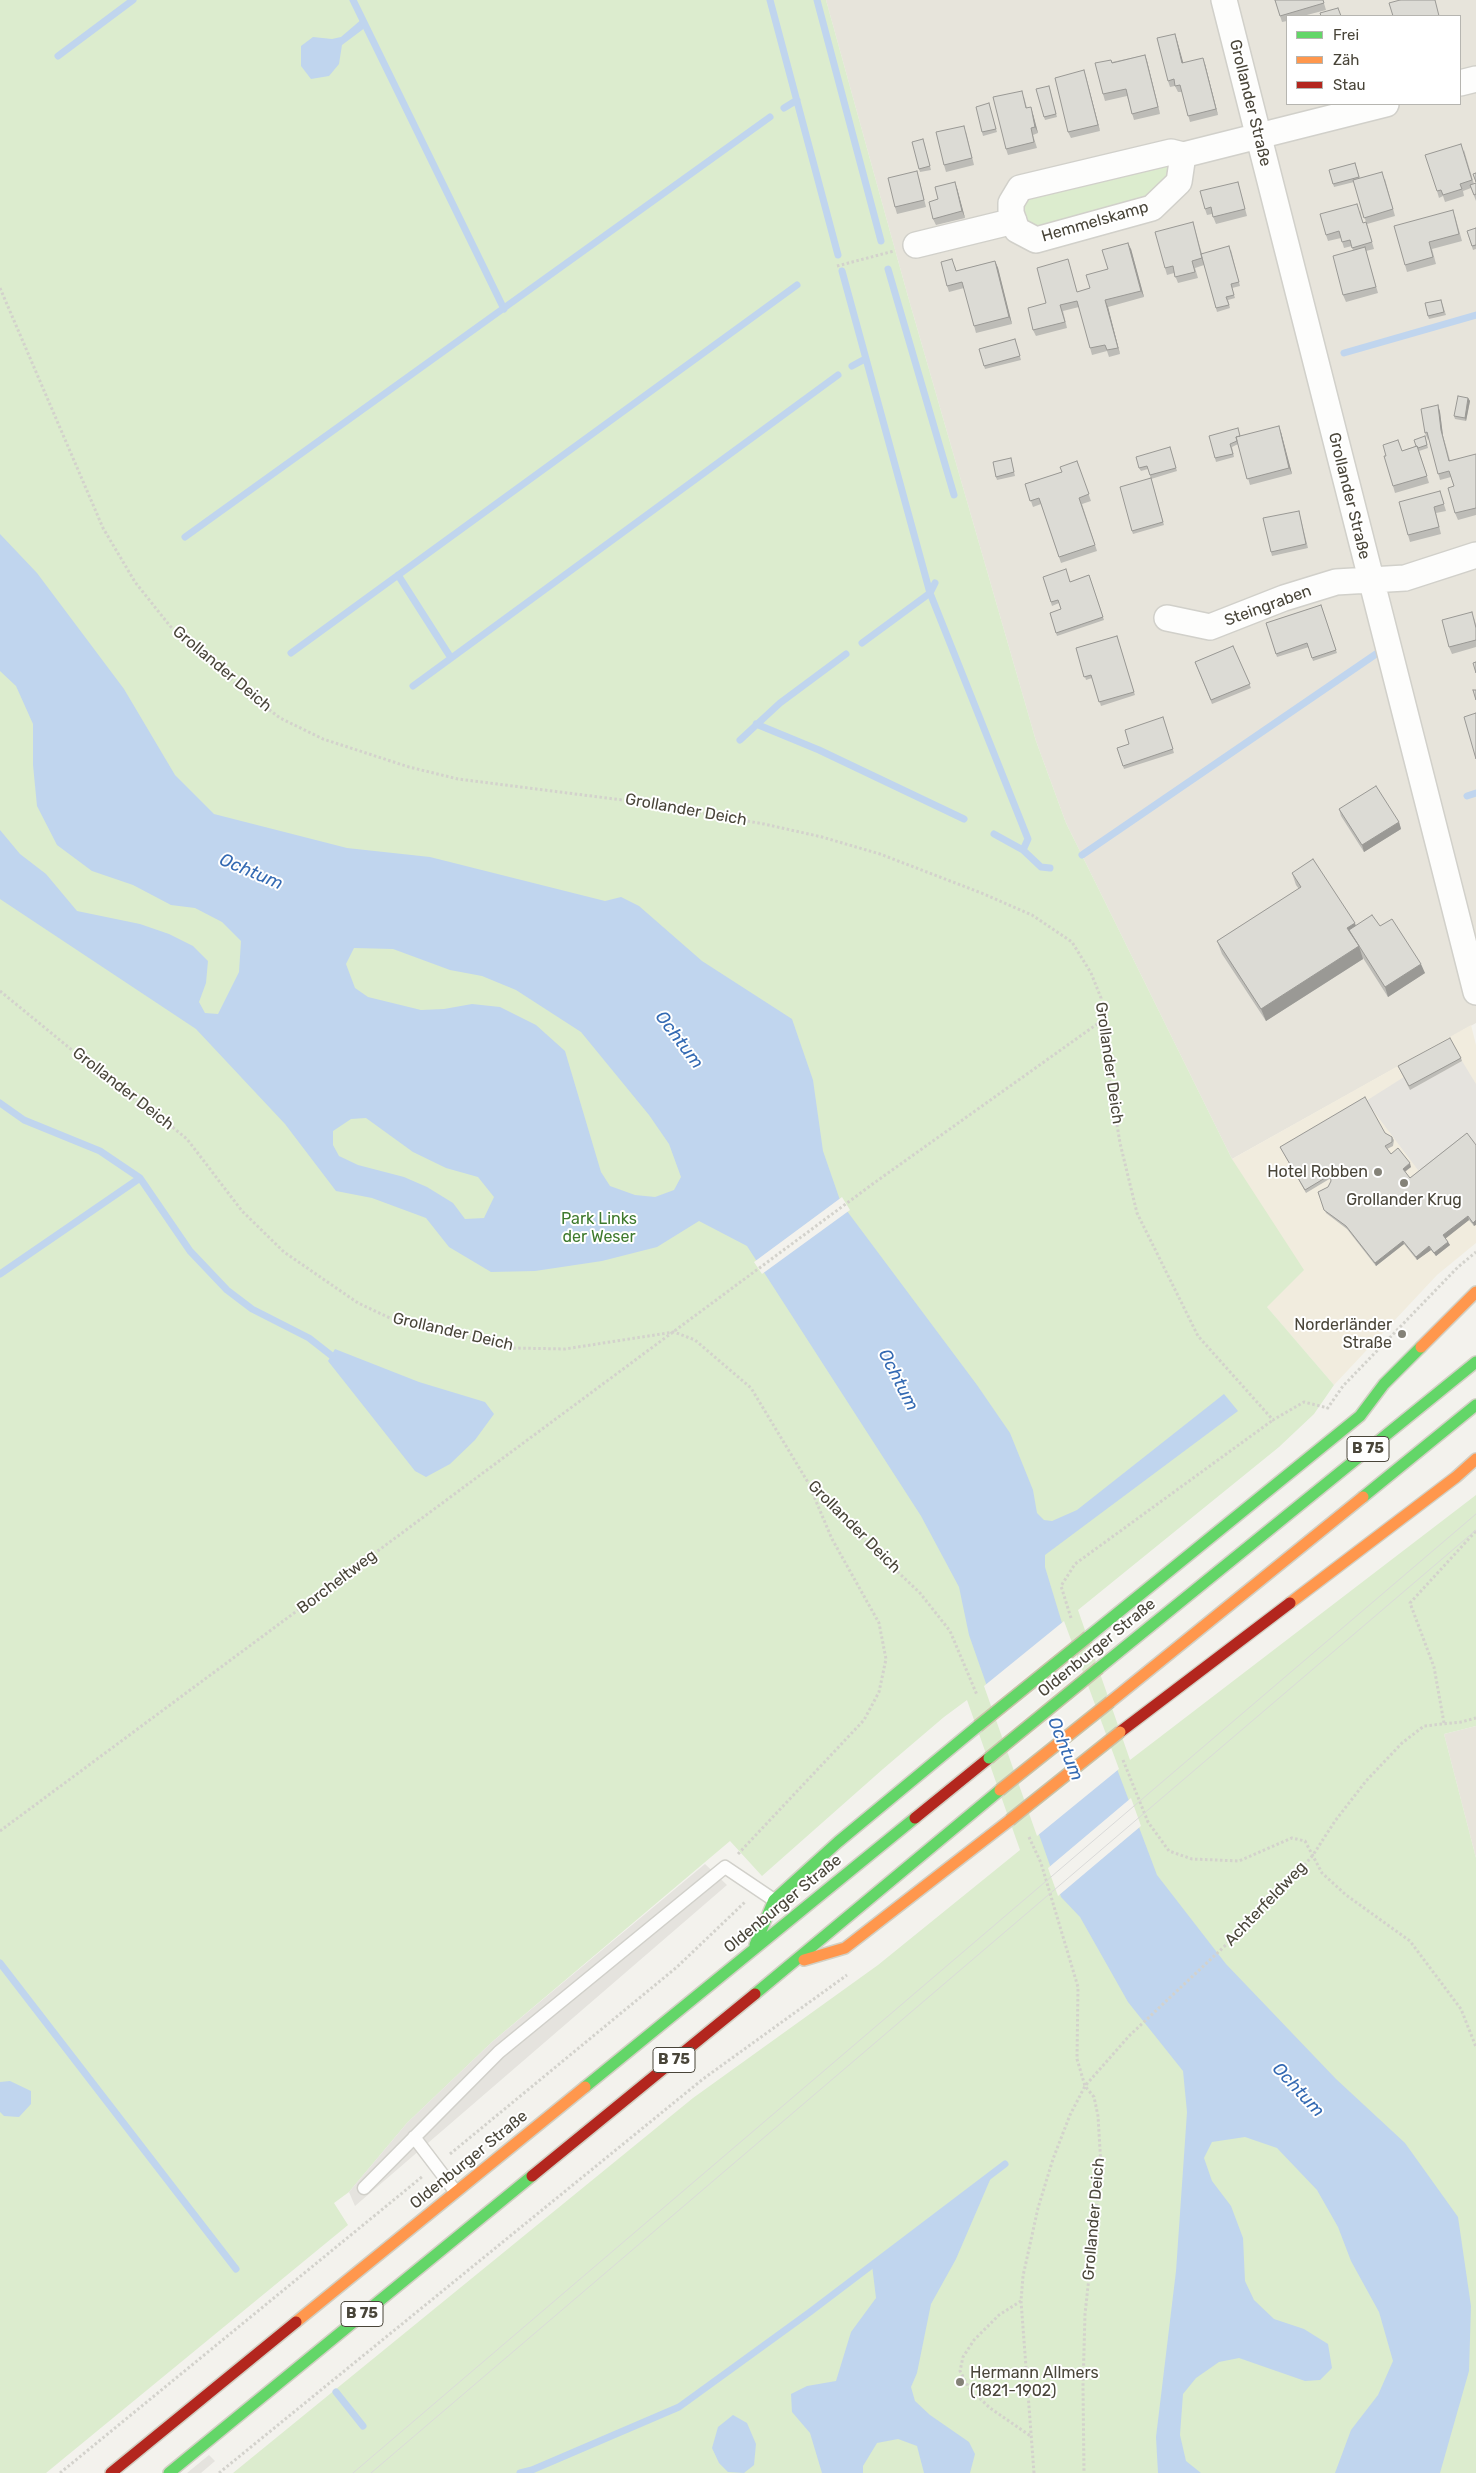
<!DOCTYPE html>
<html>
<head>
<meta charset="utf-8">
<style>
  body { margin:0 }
  #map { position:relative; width:1476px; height:2473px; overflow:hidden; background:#f3f2ed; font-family:Rubik,sans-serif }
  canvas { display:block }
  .legend { position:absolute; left:1286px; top:15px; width:175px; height:90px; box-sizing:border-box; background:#fff; border:1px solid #b6b5b0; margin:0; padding:6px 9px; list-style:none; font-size:15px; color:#494539 }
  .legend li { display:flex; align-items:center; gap:10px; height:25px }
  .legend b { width:25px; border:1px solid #b6b5b0 }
</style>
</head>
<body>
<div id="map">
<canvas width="1476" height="2473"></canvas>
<ul class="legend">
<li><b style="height:6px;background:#63d668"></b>Frei</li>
<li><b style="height:6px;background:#ff974d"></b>Zäh</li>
<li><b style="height:6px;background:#b3261e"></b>Stau</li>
</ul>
</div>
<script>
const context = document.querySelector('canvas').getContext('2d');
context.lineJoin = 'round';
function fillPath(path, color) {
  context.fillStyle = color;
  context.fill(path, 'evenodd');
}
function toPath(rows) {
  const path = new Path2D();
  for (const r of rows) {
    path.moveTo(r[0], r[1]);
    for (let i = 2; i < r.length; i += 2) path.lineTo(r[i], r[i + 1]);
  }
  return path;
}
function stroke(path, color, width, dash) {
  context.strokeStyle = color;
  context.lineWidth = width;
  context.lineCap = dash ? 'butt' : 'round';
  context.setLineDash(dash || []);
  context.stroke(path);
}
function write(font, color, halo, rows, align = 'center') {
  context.font = font + ' Rubik,sans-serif';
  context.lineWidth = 4;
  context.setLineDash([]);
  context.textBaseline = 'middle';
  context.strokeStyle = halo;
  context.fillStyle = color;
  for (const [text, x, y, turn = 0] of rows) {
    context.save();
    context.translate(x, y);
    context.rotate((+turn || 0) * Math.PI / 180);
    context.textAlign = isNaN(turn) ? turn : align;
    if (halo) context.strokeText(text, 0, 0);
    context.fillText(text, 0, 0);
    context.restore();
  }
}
fillPath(toPath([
  [826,0,1476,0,1476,1023,1232,1159,1066,823,1036,741,907,293],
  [1287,16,1460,16,1460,104,1287,104],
  [1476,1726,1476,1858,1444,1734]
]), '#e7e4db');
fillPath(toPath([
  [1471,1025,1476,1045,1476,1243,1437,1275,1334,1385,1266,1306,1232,1159]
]), '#f1ecde');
fillPath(toPath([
  [0,0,826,0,907,293,1036,741,1066,823,1232,1159,1304,1270,1267,1307,1334,1385,1314,1414,1279,1447,1078,1610,1130,1760,1476,1495,1476,1726,1444,1734,1476,1858,1476,2473,233,2473,693,2098,878,1965,1020,1850,967,1700,944,1717,883,1769,762,1876,730,1841,492,2042,407,2123,349,2192,334,2203,348,2225,46,2473,0,2473],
  [1158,163,1168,167,1171,179,1135,206,1042,232,1031,227,1025,216,1024,204,1030,195]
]), '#dcecce');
fillPath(toPath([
  [1462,1061,1476,1084,1476,1146,1421,1174,1366,1101,1404,1077,1411,1089],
  [705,1864,727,1885,355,2206,349,2192,407,2123,492,2042],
  [209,2455,215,2461,201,2473,187,2473]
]), '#e5e3de');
fillPath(toPath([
  [362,19,366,27,342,45,339,64,329,76,311,79,301,66,301,46,313,37,332,39,341,37],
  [0,534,37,573,124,689,175,775,214,814,347,848,430,857,605,901,621,897,639,906,702,961,792,1019,813,1080,823,1151,841,1203,977,1385,1010,1433,1033,1490,1037,1513,1044,1520,1052,1521,1077,1510,1224,1394,1238,1411,1045,1555,1045,1567,1062,1623,1157,1875,1226,1964,1336,2079,1405,2143,1458,2217,1471,2306,1469,2371,1440,2473,1335,2473,1351,2430,1378,2395,1393,2361,1379,2312,1351,2261,1338,2227,1317,2190,1277,2148,1245,2137,1212,2142,1204,2158,1212,2181,1231,2206,1243,2238,1245,2281,1254,2300,1274,2319,1304,2329,1328,2344,1332,2368,1320,2380,1305,2381,1239,2358,1219,2362,1196,2378,1183,2394,1180,2435,1186,2461,1201,2473,1158,2473,1156,2437,1176,2271,1187,2112,1183,2071,1128,2002,1080,1917,1061,1897,969,1635,959,1587,921,1516,747,1246,699,1221,657,1247,602,1261,535,1271,491,1272,449,1247,426,1218,372,1198,336,1191,285,1124,196,1029,0,899,0,830,20,854,46,874,77,911,140,924,169,934,193,946,208,961,206,983,199,1002,205,1013,218,1014,239,972,241,941,222,922,195,908,171,905,133,885,92,871,57,845,37,806,33,765,33,724,16,686,0,671],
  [354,948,393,949,450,970,482,976,516,990,581,1032,649,1115,669,1144,681,1177,674,1190,655,1197,635,1195,610,1186,601,1172,565,1051,536,1025,500,1007,472,1004,444,1009,421,1010,368,997,355,988,346,964],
  [366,1118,413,1152,446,1168,478,1177,494,1197,484,1218,465,1219,453,1203,427,1187,404,1177,358,1165,339,1156,333,1145,333,1131,351,1119],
  [335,1349,419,1382,485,1402,494,1414,475,1440,450,1464,426,1477,415,1471,328,1361],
  [10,2081,31,2091,31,2104,19,2117,4,2116,0,2112,0,2082],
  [993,2173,956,2259,931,2304,917,2373,911,2387,915,2401,930,2415,969,2442,975,2454,970,2473,924,2473,917,2446,898,2439,877,2443,863,2466,863,2473,822,2473,810,2433,792,2412,791,2394,807,2386,836,2381,851,2332,876,2298,872,2265],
  [733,2415,747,2423,756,2444,754,2465,744,2473,728,2472,719,2463,712,2448,718,2427]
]), '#c0d5ee');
fillPath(toPath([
  [842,1197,850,1210,762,1274,754,1262],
  [1064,1621,1119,1769,1037,1836,984,1686],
  [1131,1798,1141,1826,1058,1896,1048,1868]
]), '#f3f2ed');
stroke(toPath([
  [353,0,504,309],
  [770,0,838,255],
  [817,0,881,241],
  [58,56,133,0],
  [784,108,797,100],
  [888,269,954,495],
  [842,271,930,593,1028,839,1023,850],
  [1344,353,1476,315],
  [852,366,865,359],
  [185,537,770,117],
  [398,575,451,658],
  [862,643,930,593,935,583],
  [291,653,797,285],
  [413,686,838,375],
  [756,724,819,750,964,819],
  [740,740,780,703,846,654],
  [1467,796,1476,793],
  [994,834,1023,850,1041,867,1050,868],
  [1082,855,1376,654],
  [0,1103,24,1120,100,1151,140,1178,190,1251,227,1290,252,1309,309,1338,332,1356],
  [0,1274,140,1178],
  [0,1963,236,2269],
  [336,2392,363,2426],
  [520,2473,532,2470,679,2407,810,2312,1005,2164]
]), '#c0d5ee', 7);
const lane = toPath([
  [414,2137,455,2191],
  [364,2188,499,2052,725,1867,774,1900]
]);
const street = toPath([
  [1224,0,1476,992],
  [1460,83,1476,79],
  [1183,155,1179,182,1152,208,1036,240,1017,230,1011,213,1011,203,1020,188,1171,152,1183,155,1386,104],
  [916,245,1014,221],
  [1167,618,1210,627,1284,598,1336,582,1405,578,1476,555]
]);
const fast = toPath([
  [1363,1497,1476,1405],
  [1088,1637,1360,1416,1384,1384,1421,1347],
  [1099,1668,1476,1362],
  [755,1945,774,1900,838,1842,978,1726],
  [755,1994,1000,1790],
  [585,2087,915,1818],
  [169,2473,532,2176]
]);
const slow = toPath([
  [1421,1347,1476,1292],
  [1456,1477,1476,1459],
  [1290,1603,1456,1477],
  [1110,1702,1363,1497],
  [804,1960,845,1948,1010,1820],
  [296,2322,585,2087]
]);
const jam = toPath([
  [1120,1732,1290,1603],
  [915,1818,989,1758],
  [532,2176,755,1994],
  [111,2473,296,2322]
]);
stroke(lane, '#d1d0ca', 15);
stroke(street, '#d1d0ca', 28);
stroke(fast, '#d2d0c4', 14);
stroke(slow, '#d2d0c4', 14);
stroke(jam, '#d2d0c4', 14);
stroke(toPath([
  [837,266,894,251],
  [0,288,103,528,135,582,170,626,238,686,280,718,323,739,409,767,458,779,646,803,764,824,822,837,880,854,984,894,1032,915,1072,942,1091,973,1101,998,1100,1022,1120,1143,1137,1213,1198,1336,1273,1420,1304,1402,1328,1408],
  [0,991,122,1091,165,1121,187,1139,242,1211,284,1252,358,1303,392,1319,514,1348,565,1349,674,1332,695,1340,751,1388,809,1484,843,1520,920,1593,950,1631,977,1695],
  [1327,1409,1343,1386,1458,1267,1476,1252],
  [1071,1618,1061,1586,1075,1564,1273,1420],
  [1444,1723,1434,1667,1410,1603,1476,1531],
  [1123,1760,1148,1822,1169,1851,1192,1859,1239,1861,1292,1838,1305,1841,1322,1873,1346,1895,1410,1941,1461,2009,1476,2047],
  [0,1831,874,1183,1100,1022],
  [1029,1837,1041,1863,1078,1987,1077,2059,1085,2086,1094,2097,1098,2116,1101,2166,1085,2314,1083,2386,1084,2473],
  [738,1854,864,1720,879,1692,886,1659,879,1623,832,1539,810,1487],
  [450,2154,677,1967,745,1902],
  [1021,2301,999,2315,974,2340,963,2357,960,2371,969,2388,990,2408,1032,2437],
  [60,2473,423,2176],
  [219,2473,703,2079,847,1975],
  [1034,2473,1021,2301,1023,2276,1038,2208,1053,2159,1070,2115,1085,2086,1129,2036,1278,1896,1313,1855,1335,1821,1366,1781,1402,1743,1424,1726,1461,1722,1476,1718]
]), '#d3d2cc', 3, [2.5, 2.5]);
stroke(lane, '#fdfdfc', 12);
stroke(street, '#fdfdfc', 25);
stroke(fast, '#63d668', 11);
stroke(slow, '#ff974d', 11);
stroke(jam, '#b3261e', 11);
stroke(toPath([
  [353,2473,1476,1514],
  [371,2473,1476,1530]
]), '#dadad9', 1);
const fastBridge = toPath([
  [978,1726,1088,1637],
  [989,1758,1099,1668]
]);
const slowBridge = toPath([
  [1000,1790,1110,1702],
  [1010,1820,1120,1732]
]);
stroke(fastBridge, '#c9c3a9', 14, []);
stroke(slowBridge, '#c9c3a9', 14, []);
stroke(fastBridge, '#63d668', 11);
stroke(slowBridge, '#ff974d', 11);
fillPath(toPath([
  [1275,0,1323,0,1326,10,1303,16,1287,16,1287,21,1282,22],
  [1175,34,1183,63,1205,64,1218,115,1190,122,1182,92,1178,92,1175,86,1170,87,1168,81],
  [1145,55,1147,61,1160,114,1134,120,1127,96,1105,101,1103,94,1112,62],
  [1084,70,1086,77,1100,131,1071,138,1068,132],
  [1050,89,1057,117,1045,120,1044,117],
  [1024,97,1027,108,1033,114,1038,133,1033,135,1037,148,1008,155,1006,149],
  [990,107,997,132,983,136,982,132],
  [966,132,974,165,946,172,944,165],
  [924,142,931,170,920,172,919,169],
  [1464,150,1474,184,1476,183,1476,201,1471,188,1463,191,1464,196,1445,202,1443,196,1439,198,1437,191],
  [1355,163,1360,178,1385,179,1395,216,1367,224,1374,249,1366,251,1378,293,1346,302,1343,295,1353,251,1352,246,1344,248,1341,238,1328,241,1326,235,1360,211,1363,223,1366,222,1354,182,1334,187,1329,170],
  [919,178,926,207,897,214,895,207],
  [1238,182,1247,216,1216,224,1212,214,1207,215,1205,209],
  [957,188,965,218,936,225,933,219,938,199],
  [1455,216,1462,241,1432,249,1436,264,1407,272,1405,265],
  [1193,222,1202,254,1231,250,1240,286,1232,288,1235,298,1228,300,1230,308,1217,312,1204,265,1195,268,1198,278,1178,283,1174,273,1167,275,1165,268],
  [1476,228,1476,249,1473,250,1467,231],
  [1131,249,1144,297,1108,307,1120,354,1109,357,1107,351,1092,355,1079,307,1063,311,1067,328,1036,336,1033,330,1046,303,1070,266,1077,292,1090,288,1108,269],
  [995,261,998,268,1012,324,976,333,964,288,949,292,947,286,955,266,956,271],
  [1442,303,1446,315,1429,319,1428,316],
  [1015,339,1021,360,985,369,979,349],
  [1468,398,1470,401,1466,421,1455,419,1454,416],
  [1438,405,1440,412,1443,436,1450,461,1476,454,1476,515,1458,520,1455,513,1454,486,1451,477,1440,480,1429,439,1428,440,1425,433],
  [1281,432,1292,474,1250,485,1238,444,1232,447,1234,457,1216,462,1215,458,1240,436],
  [1425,436,1428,448,1419,451,1429,483,1395,493,1393,486,1402,451,1416,446],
  [1170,447,1177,471,1151,479,1148,469,1141,471,1139,468],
  [1011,458,1015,476,997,480,996,477],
  [1077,461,1091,501,1082,504,1097,551,1061,563,1041,504,1033,507,1025,484,1062,472],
  [1151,478,1164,525,1133,534,1132,531],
  [1442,498,1446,511,1436,513,1441,534,1410,542,1408,535],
  [1299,511,1308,548,1272,556,1271,552],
  [1089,575,1104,620,1057,636,1050,613,1061,609,1059,603,1052,606,1043,577,1070,582],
  [1321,605,1337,653,1313,661,1309,647,1277,657,1266,623],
  [1474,618,1476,625,1476,647,1452,654,1449,647],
  [1117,636,1135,695,1101,706,1092,678,1086,680,1076,648],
  [1233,646,1251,688,1212,704,1195,662],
  [1163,717,1174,753,1124,769,1117,748,1129,744],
  [1339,809,1399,822,1401,829,1364,852,1341,816],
  [1292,873,1356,926,1380,926,1425,973,1388,997,1363,958,1363,959,1266,1021,1222,954,1217,941,1299,889,1296,885],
  [1461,1058,1462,1061,1410,1090,1398,1066],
  [1385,1133,1392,1137,1394,1140,1393,1146,1387,1149,1391,1154,1411,1167,1405,1172,1410,1178,1467,1133,1474,1226,1469,1220,1445,1238,1448,1242,1450,1245,1436,1256,1431,1250,1417,1260,1404,1244,1376,1266,1347,1229,1326,1213,1318,1192,1328,1187,1331,1181,1331,1178,1306,1193,1280,1147]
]), '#bdbcb7');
fillPath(toPath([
  [1175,34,1177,40,1185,69,1182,63],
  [1145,55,1147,61,1160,114,1158,107],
  [1203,58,1205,64,1218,115,1216,109],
  [1084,70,1086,77,1100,131,1098,125],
  [1031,107,1033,114,1038,133,1035,127],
  [955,182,957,188,965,218,962,211],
  [1128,243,1131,249,1144,297,1141,291],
  [995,261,998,268,1012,324,1009,317],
  [1105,300,1108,307,1120,354,1118,348],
  [1468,398,1470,401,1466,421,1465,418],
  [1438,405,1440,412,1443,436,1452,467,1441,430],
  [1279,426,1281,432,1292,474,1289,468],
  [1399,822,1401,829,1364,852,1362,845],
  [1355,923,1359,936,1348,931,1347,928],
  [1359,946,1363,959,1266,1021,1261,1009],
  [1421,964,1425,973,1388,997,1385,987],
  [1410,1163,1411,1167,1404,1172,1403,1169],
  [1468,1216,1469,1220,1445,1239,1443,1235],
  [1476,1220,1476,1225,1474,1226,1473,1223],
  [1403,1241,1404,1244,1376,1266,1375,1263],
  [1448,1242,1450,1245,1436,1256,1434,1253],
  [1429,1246,1431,1250,1417,1260,1416,1257]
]), '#9a9995');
const building = toPath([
  [1275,0,1323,0,1324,3,1280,16,1275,0],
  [1400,0,1435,0,1439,16,1393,16,1389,3,1400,0],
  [1338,8,1341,16,1321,16,1320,13,1338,8],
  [1175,34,1182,63,1203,58,1216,109,1188,116,1180,85,1175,86,1174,79,1168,81,1157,38,1175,34],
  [1145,55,1158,107,1132,114,1126,89,1103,94,1095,63,1111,60,1112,63,1145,55],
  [1084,70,1098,125,1068,132,1055,78,1084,70],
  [1049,86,1056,114,1044,117,1036,89,1049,86],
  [1022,91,1026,108,1031,107,1035,127,1031,128,1034,142,1006,149,993,97,1022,91],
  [989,103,996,129,982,132,976,107,989,103],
  [964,126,972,158,944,165,936,132,964,126],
  [923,139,930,166,919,169,912,142,923,139],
  [1461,144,1472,180,1460,184,1462,189,1443,195,1441,190,1437,191,1425,155,1461,144],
  [1355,163,1359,177,1333,184,1329,170,1355,163],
  [917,171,924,200,895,207,888,178,917,171],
  [1382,172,1393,209,1364,218,1353,180,1382,172],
  [1476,173,1476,182,1473,174,1476,173],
  [955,182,962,211,933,219,929,202,938,199,935,187,955,182],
  [1238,182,1245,209,1213,217,1211,207,1205,209,1200,191,1238,182],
  [1476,183,1476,194,1474,195,1470,185,1476,183],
  [1357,204,1363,223,1366,222,1372,242,1352,248,1350,240,1342,242,1339,231,1326,235,1320,214,1357,204],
  [1453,210,1459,234,1429,242,1433,257,1405,265,1394,226,1453,210],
  [1193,222,1202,258,1192,261,1195,272,1175,277,1173,266,1165,268,1155,232,1193,222],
  [1476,228,1476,245,1472,246,1467,231,1476,228],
  [1128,243,1141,291,1105,300,1118,348,1107,350,1105,345,1090,348,1077,301,1060,305,1065,322,1033,330,1028,308,1046,303,1037,268,1068,259,1077,292,1090,288,1086,275,1108,269,1102,250,1128,243],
  [1229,246,1239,282,1231,284,1234,295,1226,297,1229,305,1216,308,1201,254,1229,246],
  [1365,247,1376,287,1343,295,1333,256,1365,247],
  [952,259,956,271,995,261,1009,317,974,326,962,282,947,286,941,262,952,259],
  [1441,300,1444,312,1428,316,1425,303,1441,300],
  [1015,339,1020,356,984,366,979,349,1015,339],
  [1458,396,1468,398,1465,418,1454,416,1458,396],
  [1438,405,1441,430,1449,461,1476,454,1476,508,1455,513,1448,488,1454,486,1449,471,1438,474,1427,432,1425,433,1421,409,1438,405],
  [1279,426,1289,468,1247,479,1236,437,1279,426],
  [1238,428,1240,436,1236,437,1237,441,1230,444,1233,454,1215,458,1209,436,1238,428],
  [1425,436,1427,445,1418,448,1417,446,1416,446,1414,440,1425,436],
  [1398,440,1402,451,1417,446,1427,476,1393,486,1384,456,1386,456,1383,445,1398,440],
  [1170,447,1176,468,1150,475,1147,466,1139,468,1136,457,1170,447],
  [1011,458,1014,472,996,477,993,462,1011,458],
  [1077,461,1089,494,1079,498,1095,545,1059,557,1039,498,1030,501,1025,484,1062,472,1060,467,1077,461],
  [1151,478,1163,522,1132,531,1120,487,1151,478],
  [1440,491,1444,504,1434,507,1439,527,1408,535,1399,502,1440,491],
  [1299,511,1306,544,1271,552,1263,518,1299,511],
  [1066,569,1070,582,1089,575,1103,617,1056,633,1050,613,1061,609,1058,600,1051,602,1043,577,1066,569],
  [1321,605,1336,650,1312,658,1307,643,1276,654,1266,623,1321,605],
  [1472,612,1476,628,1476,640,1449,647,1442,620,1472,612],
  [1117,636,1134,692,1099,702,1091,675,1084,677,1076,648,1117,636],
  [1233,646,1250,684,1211,700,1195,662,1233,646],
  [1476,662,1476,673,1473,663,1476,662],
  [1473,690,1476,690,1476,700,1473,690],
  [1476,713,1476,759,1464,717,1476,713],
  [1163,717,1173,749,1123,766,1117,748,1129,744,1125,730,1163,717],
  [1376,786,1399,822,1362,845,1339,809,1376,786],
  [1313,859,1355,923,1347,928,1359,946,1261,1009,1217,941,1301,887,1292,873,1313,859],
  [1372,915,1380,926,1392,919,1421,964,1385,987,1349,930,1372,915],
  [1450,1038,1461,1058,1409,1086,1398,1066,1450,1038],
  [1365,1097,1385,1133,1392,1137,1392,1142,1385,1146,1391,1154,1398,1148,1410,1163,1403,1169,1410,1178,1467,1133,1476,1145,1476,1220,1473,1223,1468,1216,1443,1235,1448,1242,1434,1253,1429,1246,1416,1257,1403,1241,1375,1263,1346,1226,1324,1210,1318,1192,1328,1187,1331,1181,1330,1175,1305,1190,1280,1147,1365,1097]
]);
fillPath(building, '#dcdbd5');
stroke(building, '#9a9995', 1);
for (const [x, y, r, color] of [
  [1378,1172,5,"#848278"],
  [1404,1183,5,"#848278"],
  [1402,1334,5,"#848278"],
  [960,2382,5,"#848278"]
]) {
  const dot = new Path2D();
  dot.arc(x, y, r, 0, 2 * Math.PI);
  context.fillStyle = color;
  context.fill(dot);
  stroke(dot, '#fff', 2);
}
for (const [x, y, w] of [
  [1368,1449,42],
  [674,2060,42],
  [362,2314,42]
]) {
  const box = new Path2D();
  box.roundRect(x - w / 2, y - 12.5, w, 25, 4);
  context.fillStyle = '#fff';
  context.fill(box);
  stroke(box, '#494539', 1);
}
write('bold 15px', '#494539', null, [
  ["B 75",1368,1449],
  ["B 75",674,2060],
  ["B 75",362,2314]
]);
write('16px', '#494539', '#fff', [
  ["Grollander Straße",1250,103,76],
  ["Hemmelskamp",1095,222,-16],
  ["Grollander Straße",1349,496,76],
  ["Steingraben",1268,606,-20],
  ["Grollander Deich",222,669,40],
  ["Grollander Deich",686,810,10],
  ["Grollander Deich",1109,1063,82],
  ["Grollander Deich",123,1089,38],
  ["Grollander Deich",453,1332,13],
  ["Grollander Deich",854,1527,45],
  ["Borcheltweg",337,1582,-37],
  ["Oldenburger Straße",1097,1648,-39],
  ["Oldenburger Straße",783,1904,-39],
  ["Achterfeldweg",1266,1904,-46],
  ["Oldenburger Straße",469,2160,-39],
  ["Grollander Deich",1094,2219,-85]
]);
write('16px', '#494539', '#fff', [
  ["Hotel Robben",1368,1172],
  ["Grollander Krug",1404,1200,"center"],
  ["Norderländer",1392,1325],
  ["Straße",1392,1343],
  ["Hermann Allmers",970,2373,"left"],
  ["(1821-1902)",970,2391,"left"]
], 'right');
write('16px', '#3e7a2d', '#fff', [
  ["Park Links",599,1219],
  ["der Weser",599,1237]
]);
write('italic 18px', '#346ab3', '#fff', [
  ["Ochtum",251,872,23],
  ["Ochtum",679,1040,53],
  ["Ochtum",898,1380,63],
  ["Ochtum",1065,1749,68],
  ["Ochtum",1298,2090,47]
]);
</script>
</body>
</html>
